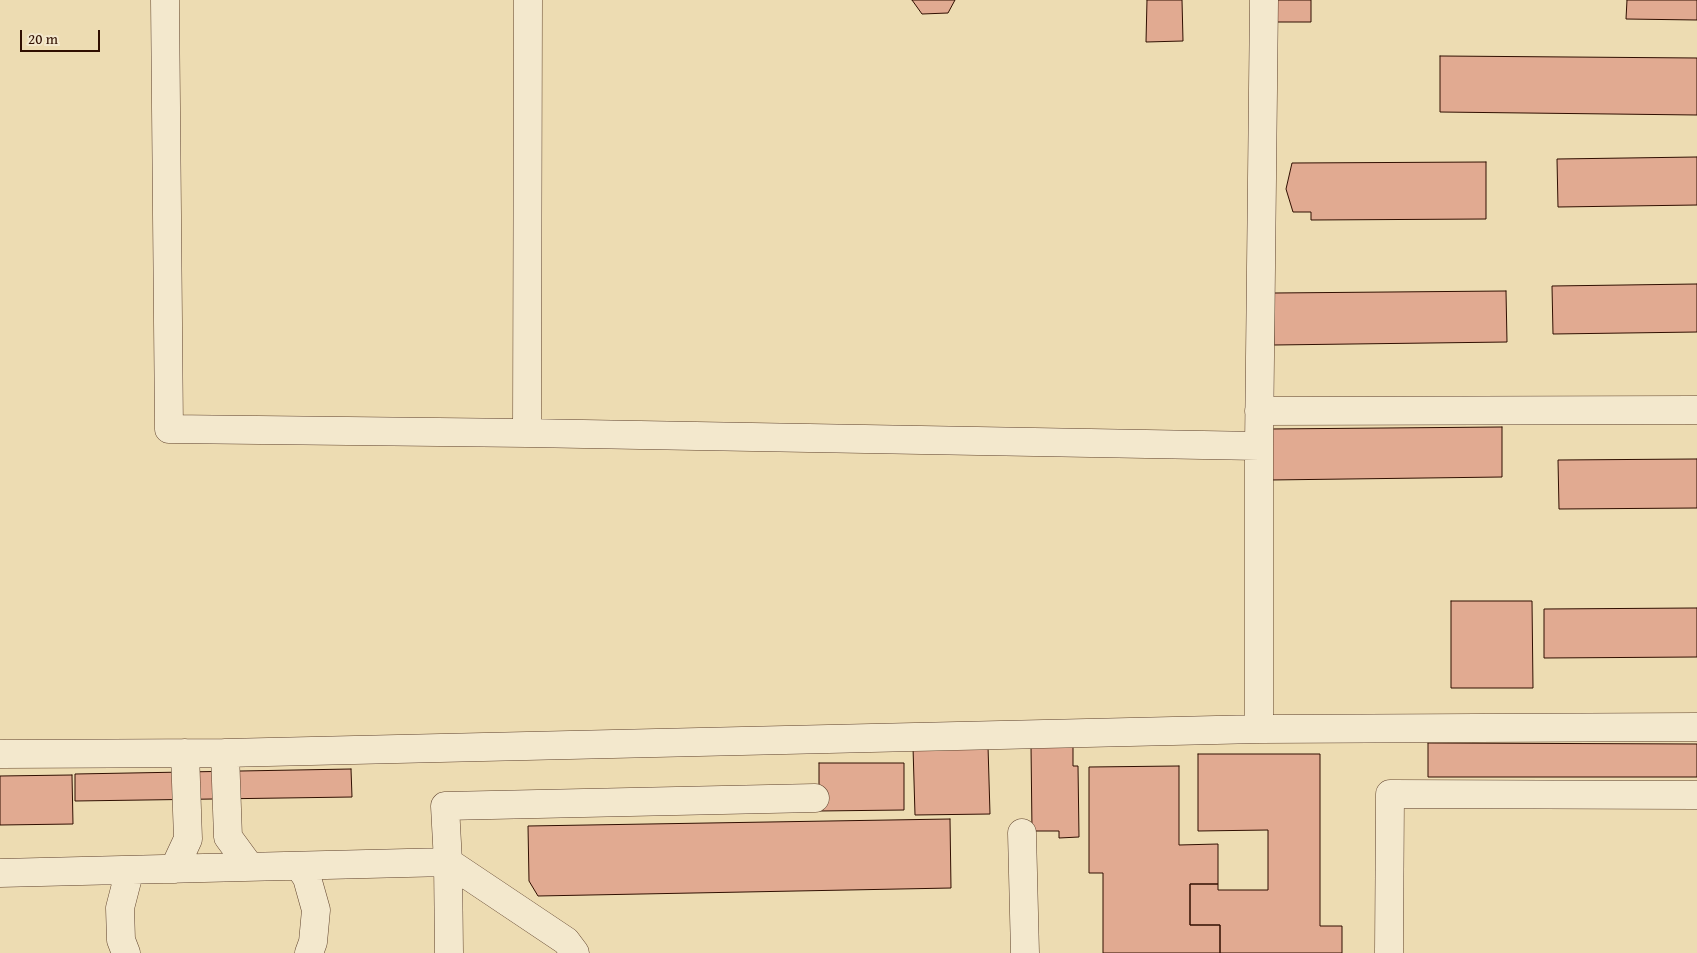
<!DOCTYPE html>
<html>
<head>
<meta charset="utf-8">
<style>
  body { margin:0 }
  #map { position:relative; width:1697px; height:953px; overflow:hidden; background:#eddcb2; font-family:"Gentium Book Plus",serif }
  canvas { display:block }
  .scale { position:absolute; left:20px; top:30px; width:80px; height:22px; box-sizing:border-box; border:2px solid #300f01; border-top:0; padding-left:6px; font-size:15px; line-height:18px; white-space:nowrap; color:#300f01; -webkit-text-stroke:4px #f3e8cd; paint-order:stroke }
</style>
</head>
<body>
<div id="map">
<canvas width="1697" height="953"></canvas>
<div class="scale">20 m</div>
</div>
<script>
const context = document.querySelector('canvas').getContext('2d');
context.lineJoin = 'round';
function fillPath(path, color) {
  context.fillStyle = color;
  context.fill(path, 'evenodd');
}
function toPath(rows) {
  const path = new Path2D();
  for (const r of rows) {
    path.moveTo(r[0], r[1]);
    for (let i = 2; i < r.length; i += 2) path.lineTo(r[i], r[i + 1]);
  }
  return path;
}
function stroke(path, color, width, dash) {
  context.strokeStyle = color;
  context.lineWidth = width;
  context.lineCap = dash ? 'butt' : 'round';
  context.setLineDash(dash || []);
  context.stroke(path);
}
const building = toPath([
  [912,0,955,0,948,13,922,14,912,0],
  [1147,0,1182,0,1183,41,1146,42,1147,0],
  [1275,0,1311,0,1311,22,1275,22,1275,0],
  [1627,0,1697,0,1697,20,1626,19,1627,0],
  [1440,56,1697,58,1697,115,1440,112,1440,56],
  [1697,157,1697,205,1558,207,1557,159,1697,157],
  [1486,162,1486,219,1311,220,1311,212,1293,212,1286,189,1292,163,1486,162],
  [1697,284,1697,332,1553,334,1552,286,1697,284],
  [1506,291,1507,342,1274,345,1274,293,1506,291],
  [1502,427,1502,477,1270,480,1269,429,1502,427],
  [1697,459,1697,508,1559,509,1558,460,1697,459],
  [1451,601,1532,601,1533,688,1451,688,1451,601],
  [1697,608,1697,657,1544,658,1544,609,1697,608],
  [1428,743,1697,744,1697,777,1428,777,1428,743],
  [1031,745,1073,745,1073,766,1078,766,1079,837,1059,838,1059,831,1032,831,1031,745],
  [988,746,990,814,915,815,913,747,988,746],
  [1198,754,1320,754,1320,926,1342,926,1342,953,1220,953,1220,925,1190,925,1190,884,1218,884,1218,890,1268,890,1268,830,1198,831,1198,754],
  [819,763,904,763,904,810,819,811,819,763],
  [1179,766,1179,845,1218,844,1218,884,1190,884,1190,925,1220,925,1220,953,1103,953,1103,873,1089,873,1089,767,1179,766],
  [351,769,352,797,75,801,75,774,351,769],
  [72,775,73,824,0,825,0,776,72,775],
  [950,819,951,888,538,896,529,881,528,826,950,819]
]);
fillPath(building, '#e1aa91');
stroke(building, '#300f01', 1);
const minor = toPath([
  [165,0,169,429,527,433,528,0],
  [1259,411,1697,410],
  [527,433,1259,446],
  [1259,729,1259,446,1264,0],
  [225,753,228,837,250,867],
  [0,754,225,753,1259,729,1697,727],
  [1022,833,1025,953],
  [299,866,307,878,316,910,313,942,309,953],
  [174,869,188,839,185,753],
  [0,873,448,862,566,941,575,953],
  [126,953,121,940,120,908,128,877,133,870],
  [449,953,448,862,445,806,815,798],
  [1389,953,1390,794,1697,795]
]);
stroke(minor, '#5f422d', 29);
stroke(minor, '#f3e8cd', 28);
</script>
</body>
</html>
